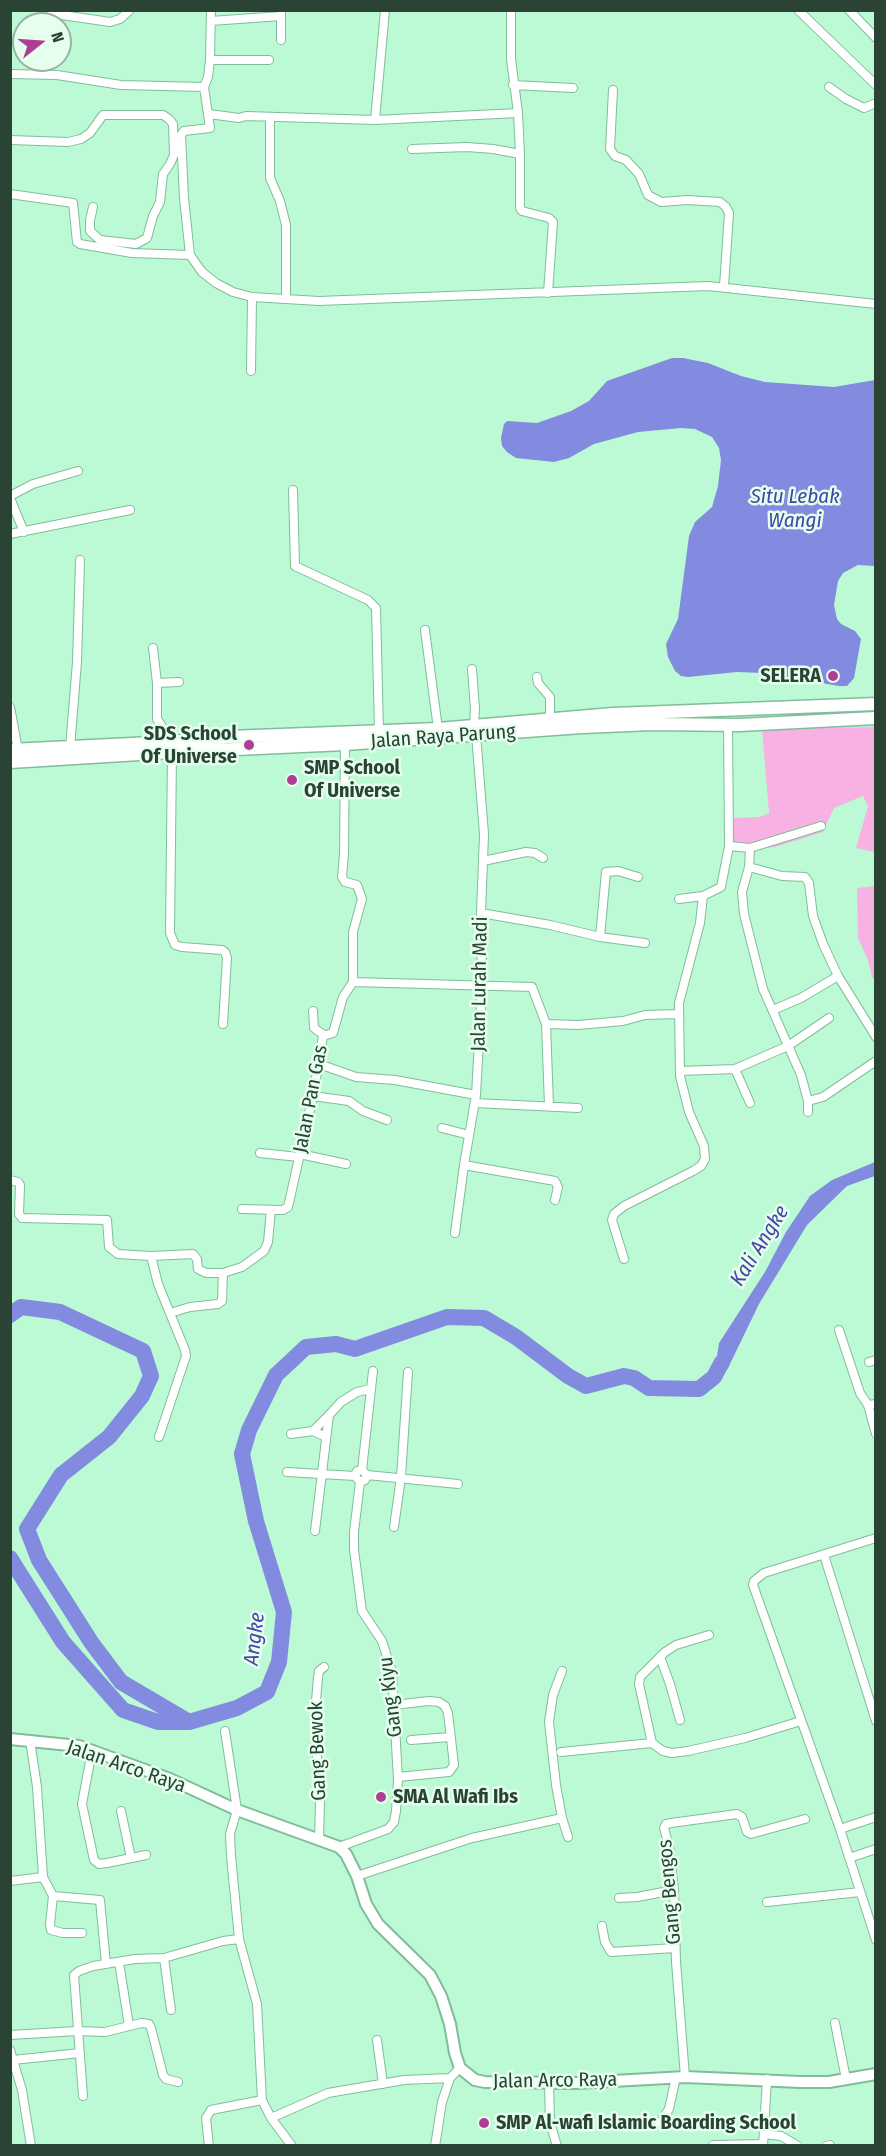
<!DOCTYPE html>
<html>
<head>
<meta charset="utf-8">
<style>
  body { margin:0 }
  #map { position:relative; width:886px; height:2156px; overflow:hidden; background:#bcfad5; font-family:"Fira Sans Condensed",sans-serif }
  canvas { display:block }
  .frame { position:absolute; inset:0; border:12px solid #2a4334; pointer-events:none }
  .north { position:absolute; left:12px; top:12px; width:60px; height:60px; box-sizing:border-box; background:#e5feee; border:2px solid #9ab3a4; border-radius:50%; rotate:73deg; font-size:16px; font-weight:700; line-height:24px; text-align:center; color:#2a4334 }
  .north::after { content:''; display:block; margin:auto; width:21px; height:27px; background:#af3c95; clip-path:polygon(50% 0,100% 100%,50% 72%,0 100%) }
</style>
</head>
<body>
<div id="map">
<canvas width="886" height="2156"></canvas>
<div class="frame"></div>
<div class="north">N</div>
</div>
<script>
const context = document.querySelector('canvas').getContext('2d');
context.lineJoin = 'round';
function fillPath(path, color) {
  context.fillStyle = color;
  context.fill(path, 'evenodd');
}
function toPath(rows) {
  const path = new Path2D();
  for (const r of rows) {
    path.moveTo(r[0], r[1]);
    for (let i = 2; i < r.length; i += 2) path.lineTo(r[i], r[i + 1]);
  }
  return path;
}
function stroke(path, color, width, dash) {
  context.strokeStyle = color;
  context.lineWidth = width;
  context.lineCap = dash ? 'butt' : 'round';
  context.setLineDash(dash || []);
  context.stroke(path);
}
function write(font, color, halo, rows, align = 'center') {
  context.font = font + ' "Fira Sans Condensed",sans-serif';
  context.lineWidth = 5;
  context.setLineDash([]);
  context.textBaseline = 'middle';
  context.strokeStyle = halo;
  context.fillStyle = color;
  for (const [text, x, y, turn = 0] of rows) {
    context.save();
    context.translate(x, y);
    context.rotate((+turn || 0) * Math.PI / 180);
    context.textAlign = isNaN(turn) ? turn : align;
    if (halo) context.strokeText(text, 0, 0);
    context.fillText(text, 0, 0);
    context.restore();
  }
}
fillPath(toPath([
  [875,727,875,852,856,848,868,806,863,796,834,808,823,832,775,847,756,848,735,846,731,828,734,818,760,817,769,813,762,729],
  [875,886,876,886,875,980,872,977,868,960,858,938,857,888]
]), '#f8b1e3');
fillPath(toPath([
  [672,358,683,358,708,363,741,376,765,382,834,387,875,380,875,566,858,565,843,573,838,581,834,605,837,619,841,624,855,631,861,639,854,678,847,686,839,686,763,673,737,672,688,677,681,676,675,671,668,657,666,644,678,619,689,536,695,522,712,507,718,486,721,460,719,448,712,437,695,429,681,428,638,432,594,444,569,458,554,462,516,458,507,452,502,446,501,438,504,424,507,421,537,423,571,411,589,401,607,381],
  [875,1162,875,1176,847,1186,807,1225,759,1304,728,1368,717,1384,707,1377,716,1363,719,1343,765,1272,786,1232,810,1196,832,1180]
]), '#828bdf');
stroke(toPath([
  [10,1315,21,1307,60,1312,143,1351,151,1376,142,1396,109,1437,61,1475,27,1529,39,1560,91,1642,121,1682,189,1722,237,1708,267,1692,279,1662,284,1612,256,1521,242,1454,249,1430,276,1375,306,1347,336,1344,355,1349,447,1317,484,1318,516,1337,568,1376,586,1386,624,1376,634,1378,649,1388,699,1389,714,1377,722,1362],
  [10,1558,63,1642,123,1710,158,1722,189,1722]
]), '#828bdf', 16);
const minor = toPath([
  [51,10,55,14,110,22,120,19,130,10],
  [511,10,511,59,518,113,520,154,520,208,522,211,549,218,553,222,548,293],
  [798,10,876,85],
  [849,10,876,38],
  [281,16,281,40],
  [211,21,281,16,281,10],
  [210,60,269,60],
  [10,74,57,75,121,85,204,87,210,128,184,131,181,135,184,198,190,255],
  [513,85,573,88],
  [204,87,208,77,210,60,211,10],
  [829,87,846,99,864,108,876,103],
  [613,90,610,149,615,156,626,160,639,174,648,195,661,202,687,200,720,202,726,207,729,213,724,286],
  [209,114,239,118,246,116,375,120,518,113],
  [270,117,270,178,280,201,286,225,286,298],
  [375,120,385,10],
  [10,140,68,142,81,139,90,133,103,115,163,115,169,119,173,124,174,155,170,164,163,174,160,202,153,216,147,238,136,244,100,240,90,231,90,220,93,207],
  [412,149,467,147,493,149,520,154],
  [10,194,73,203,77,242,80,244,132,253,190,255,202,272,216,283,233,292,252,297,319,301,708,286,876,304],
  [251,371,252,297],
  [293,490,295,566,368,600,376,608,379,731],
  [10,496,33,484,78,471],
  [10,498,24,532],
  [10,534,130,510],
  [425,630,438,729],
  [153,648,157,683,157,719,172,742],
  [472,669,475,709,474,725],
  [537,677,538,683,550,697,550,720],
  [157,683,179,682],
  [10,707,18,750],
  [728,725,729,846,750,848,821,826],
  [70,748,77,662,80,560],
  [172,752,170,933,175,945,182,947,222,950,225,952,227,958,223,1024],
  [750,848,749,867,742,892,744,914,763,989,801,1075,808,1101,808,1112],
  [483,861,526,852,535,853,543,858],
  [749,867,782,876,805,877,809,883,813,916,823,944,838,976,876,1037],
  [679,899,703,896],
  [481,913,550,925,600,937,645,943],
  [600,937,606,872,618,871,638,877],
  [353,982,532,987,546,1024,549,1106],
  [773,1010,801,998,838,976],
  [313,1011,314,1028,324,1035],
  [546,1024,578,1025,623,1021,645,1015,678,1014],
  [319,1064,356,1077,395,1080,476,1095],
  [735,1069,750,1103],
  [680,1071,735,1069,788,1046,829,1018],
  [313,1096,349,1101,363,1111,387,1120],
  [808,1101,823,1097,876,1061],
  [475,1103,578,1108],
  [442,1128,469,1135],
  [260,1153,299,1157],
  [300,1154,346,1164],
  [464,1165,555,1181,558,1187,555,1200],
  [10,1180,18,1182,20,1185,19,1214,22,1218,107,1220,109,1247,118,1254,151,1256,193,1254,197,1259,198,1269,206,1273,223,1273,242,1267,264,1251,268,1242,271,1210],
  [242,1209,283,1210,288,1207,313,1096,323,1036,333,1033,343,997,353,982,353,932,362,899,357,885,345,882,342,877,344,854,345,744],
  [455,1233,464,1165,476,1095,482,987,481,913,484,834,476,734],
  [151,1256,158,1284,185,1350,186,1356,159,1437],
  [624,1259,612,1220,614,1214,624,1206,693,1171,701,1166,705,1159,704,1146,689,1112,680,1076,679,1003,700,923,703,896,721,887,729,846],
  [170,1313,190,1307,218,1304,222,1301,223,1273],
  [839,1330,860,1393,868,1405,876,1404],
  [869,1362,876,1360],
  [868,1405,876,1434],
  [313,1431,329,1415],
  [291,1434,313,1431,326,1437],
  [362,1470,373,1371],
  [287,1472,355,1476,360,1482,365,1480,367,1475,362,1470,357,1471,355,1476],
  [367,1475,458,1484],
  [394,1527,401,1477,408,1372],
  [315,1531,329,1415,341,1402,357,1392,370,1389],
  [876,1538,764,1573,754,1581,753,1585,840,1829,876,1940],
  [824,1555,876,1721],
  [709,1635,676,1645,665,1652,640,1677,639,1684,652,1743,663,1751,672,1753,688,1751,745,1738,801,1721],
  [660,1657,670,1684,680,1720],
  [562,1671,553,1695,549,1722,556,1785,562,1818,568,1837],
  [393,1705,429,1701,439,1702,445,1706,448,1713,454,1765,449,1772,398,1777],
  [225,1731,237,1810,230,1834,231,1856,239,1939,257,2004,262,2100,271,2118,292,2146],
  [30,1740,37,1787,43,1877,53,1896,100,1900,106,1964],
  [411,1740,450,1737],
  [92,1751,82,1804,94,1860,99,1864,107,1863,146,1855],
  [561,1752,652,1743],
  [121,1811,131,1858],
  [840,1829,876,1817],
  [319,1839,320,1803,317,1763,316,1701,318,1677,319,1671,324,1667],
  [339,1847,388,1829,394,1822,396,1811,398,1780,392,1672,382,1641,362,1611,354,1550,354,1532,360,1482],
  [849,1858,876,1849],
  [357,1876,472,1838,562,1818],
  [10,1881,43,1877],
  [53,1896,50,1924,51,1930,63,1933,82,1933],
  [619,1898,637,1897,674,1890],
  [767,1902,860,1892],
  [602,1926,605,1942,611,1952,675,1948],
  [164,1958,171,2010],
  [119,1962,129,2026],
  [835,2023,846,2079],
  [10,2035,77,2031,105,2032,141,2023,149,2024,151,2028,163,2075,166,2079,178,2082],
  [377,2040,383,2084],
  [10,2050,22,2090,31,2146],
  [13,2060,80,2053],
  [685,2077,676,1962,674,1890,669,1846,664,1828,666,1824,671,1823,737,1814,742,1817,747,1832,751,1834,805,1819],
  [549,2082,550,2123,557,2146],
  [83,2096,74,1975,79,1971,93,1966,135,1959,164,1958,223,1941,239,1939],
  [271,2118,328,2093,404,2080,450,2078],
  [660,2123,669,2109,676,2077],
  [764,2134,781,2136,798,2146],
  [713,2145,763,2144],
  [209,2146,206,2118,211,2110,262,2100],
  [435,2146,442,2102,450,2078,460,2068],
  [763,2146,767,2079],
  [826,2146,830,2145]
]);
const secondary = toPath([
  [10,1739,79,1746,170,1779,237,1810,339,1847,346,1854,357,1876,366,1904,378,1924,430,1975,441,1996,450,2024,455,2053,460,2068,475,2080,485,2082,577,2083,685,2077,800,2082,829,2082,876,2074]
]);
const trunk = toPath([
  [10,750,172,742,228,737,438,729,613,714,876,704],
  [10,762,172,752,345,744,582,727,652,724,739,725,876,718]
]);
stroke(minor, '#81bd9a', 10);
stroke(secondary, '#81bd9a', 14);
stroke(trunk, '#81bd9a', 15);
stroke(minor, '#fff', 8);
stroke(secondary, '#fff', 10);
stroke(trunk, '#fff', 12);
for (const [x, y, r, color] of [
  [833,676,6,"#af3c95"],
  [249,745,6,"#af3c95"],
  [292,780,6,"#af3c95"],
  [381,1797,6,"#af3c95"],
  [484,2123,6,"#af3c95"]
]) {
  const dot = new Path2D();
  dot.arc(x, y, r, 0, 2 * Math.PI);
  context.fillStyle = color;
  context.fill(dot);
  stroke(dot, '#e5feee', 2);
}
write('bold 20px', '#2a4334', '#e5feee', [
  ["SELERA",821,676,"right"],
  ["SDS School",237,734,"right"],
  ["Of Universe",237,757,"right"],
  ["SMP School",304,768],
  ["Of Universe",304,791],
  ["SMA Al Wafi Ibs",393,1797],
  ["SMP Al-wafi Islamic Boarding School",496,2123]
], 'left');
write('20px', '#2a4334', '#e5feee', [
  ["Jalan Raya Parung",443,737,-4],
  ["Jalan Lurah Madi",480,984,-89],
  ["Jalan Pan Gas",311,1099,-79],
  ["Gang Kiyu",391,1697,-97],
  ["Gang Bewok",318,1751,-92],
  ["Jalan Arco Raya",126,1767,19],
  ["Gang Bengos",670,1892,-95],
  ["Jalan Arco Raya",555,2081,-1]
]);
write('italic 21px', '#4545a8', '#e5feee', [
  ["Situ Lebak",795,497],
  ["Wangi",795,521],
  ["Kali Angke",760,1246,-58],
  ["Angke",255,1639,-83]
]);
</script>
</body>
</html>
